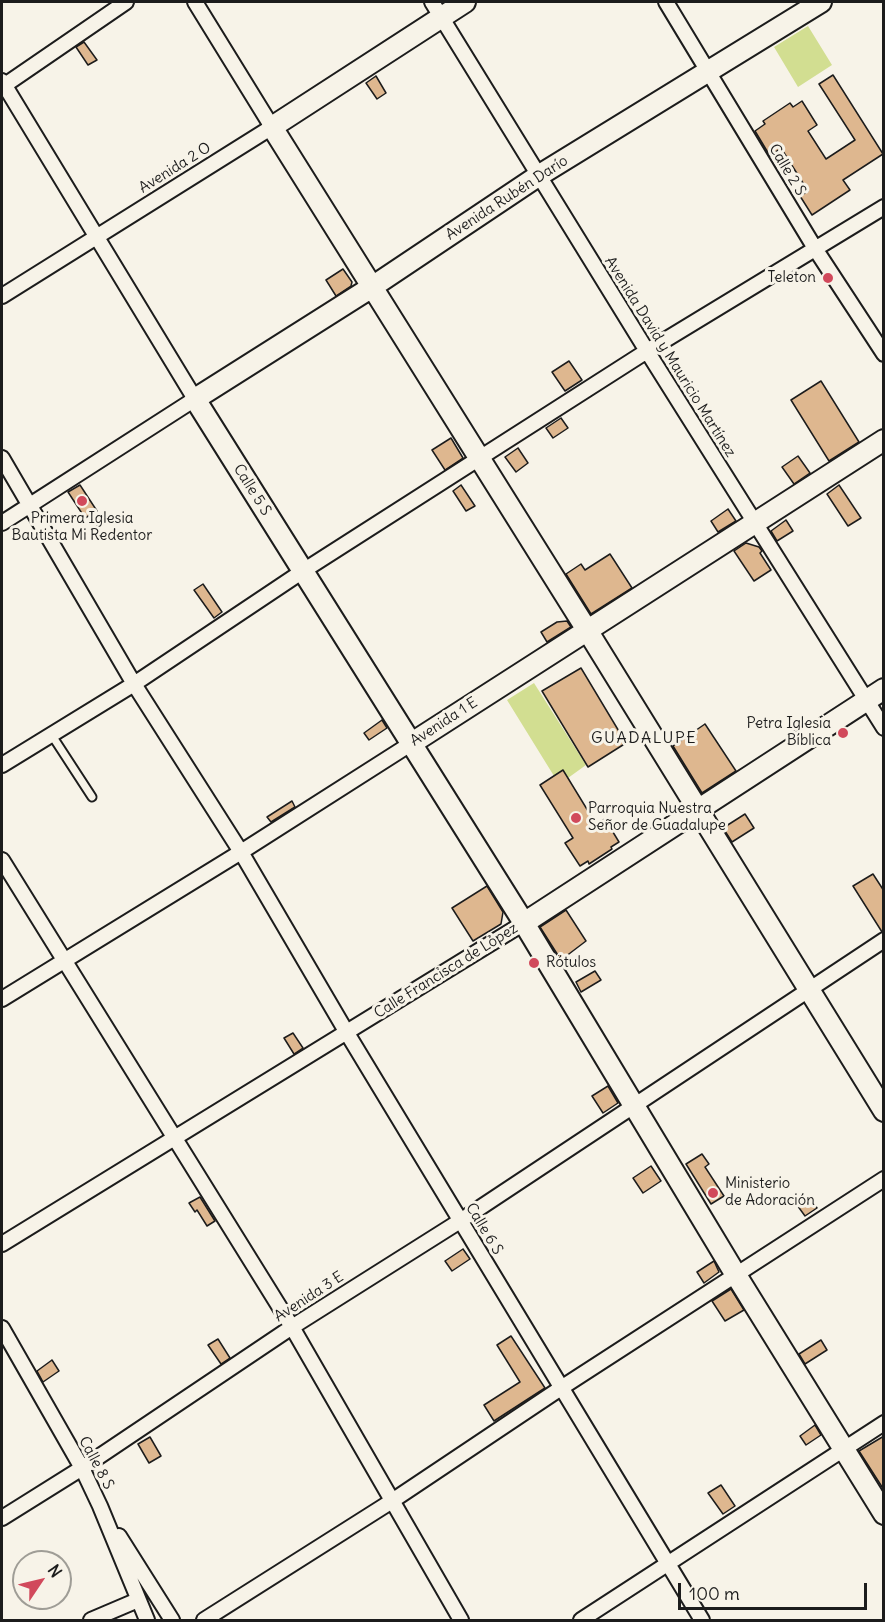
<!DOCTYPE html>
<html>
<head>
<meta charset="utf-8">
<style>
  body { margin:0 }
  #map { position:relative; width:885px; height:1622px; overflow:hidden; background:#f7f3e8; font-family:Delius,sans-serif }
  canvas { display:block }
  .frame { position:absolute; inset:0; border:3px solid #1c1c1c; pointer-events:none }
  .north { position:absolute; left:12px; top:1550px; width:60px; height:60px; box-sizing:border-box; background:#f7f3e8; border:2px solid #9f9d96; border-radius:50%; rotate:55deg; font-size:16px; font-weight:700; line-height:24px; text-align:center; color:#1c1c1c }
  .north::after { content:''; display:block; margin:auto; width:21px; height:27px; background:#d1495b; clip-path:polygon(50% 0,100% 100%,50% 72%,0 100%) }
  .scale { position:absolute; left:678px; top:1583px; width:189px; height:27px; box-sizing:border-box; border:3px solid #1c1c1c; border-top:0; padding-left:8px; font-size:18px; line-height:21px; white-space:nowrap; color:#1c1c1c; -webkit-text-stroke:4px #f7f3e8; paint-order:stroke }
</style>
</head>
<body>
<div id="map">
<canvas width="885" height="1622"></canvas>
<div class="frame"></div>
<div class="north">N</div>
<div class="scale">100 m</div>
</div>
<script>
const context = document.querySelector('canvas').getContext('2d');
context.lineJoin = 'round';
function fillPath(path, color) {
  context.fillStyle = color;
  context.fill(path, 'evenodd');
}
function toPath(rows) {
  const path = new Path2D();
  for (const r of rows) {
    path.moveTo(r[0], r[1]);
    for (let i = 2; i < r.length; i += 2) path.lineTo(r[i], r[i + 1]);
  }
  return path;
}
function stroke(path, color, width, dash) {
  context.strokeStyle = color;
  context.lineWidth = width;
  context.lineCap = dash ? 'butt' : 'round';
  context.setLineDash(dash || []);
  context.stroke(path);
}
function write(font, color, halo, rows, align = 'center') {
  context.font = font + ' Delius,sans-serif';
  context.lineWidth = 6;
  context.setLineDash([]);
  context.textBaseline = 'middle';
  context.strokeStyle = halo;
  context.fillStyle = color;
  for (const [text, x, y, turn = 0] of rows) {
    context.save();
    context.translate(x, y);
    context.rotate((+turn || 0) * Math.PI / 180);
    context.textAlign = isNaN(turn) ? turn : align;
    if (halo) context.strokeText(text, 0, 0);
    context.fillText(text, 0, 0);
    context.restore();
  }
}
fillPath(toPath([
  [808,26,832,65,798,87,774,47],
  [534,683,586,765,568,778,563,770,554,776,507,700]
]), '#d2de91');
const building = toPath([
  [84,42,97,60,88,65,76,47,84,42],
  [833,75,883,154,843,180,850,190,812,215,800,196,808,191,781,148,770,156,755,131,765,124,763,121,790,103,793,107,802,101,817,125,808,131,826,159,855,140,819,84,833,75],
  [376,76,386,93,377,99,366,83,376,76],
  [343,269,352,282,351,286,336,296,326,280,343,269],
  [569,361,582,380,565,391,552,372,569,361],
  [821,381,859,442,829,461,791,400,821,381],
  [561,418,568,428,553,438,546,428,561,418],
  [451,438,463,458,445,470,432,450,451,438],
  [518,448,528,463,516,472,505,457,518,448],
  [798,456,810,473,794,484,782,467,798,456],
  [80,485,97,511,85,518,68,492,80,485],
  [461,485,475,506,466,511,453,491,461,485],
  [839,485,861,518,848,526,827,494,839,485],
  [728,509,736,521,718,532,711,521,728,509],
  [786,520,793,531,777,541,771,531,786,520],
  [746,543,759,547,762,551,760,553,771,570,754,581,734,551,746,543],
  [610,554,632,588,591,614,566,574,581,564,585,570,610,554],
  [203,584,222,612,214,618,194,590,203,584],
  [567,621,571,627,547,642,541,632,557,622,567,621],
  [581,668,626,743,588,767,542,691,581,668],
  [382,720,387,728,369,740,364,733,382,720],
  [705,724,736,771,702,793,673,746,705,724],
  [563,770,596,824,605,819,619,842,611,847,612,849,589,864,588,861,580,866,565,843,573,838,540,785,563,770],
  [292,801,295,807,271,822,267,817,292,801],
  [745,814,754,828,732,842,723,828,745,814],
  [873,874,884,891,884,931,882,932,853,886,873,874],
  [487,886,503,912,501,924,473,941,452,908,487,886],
  [566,910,586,941,561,960,540,927,566,910],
  [595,971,601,980,581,992,576,982,595,971],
  [293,1033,303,1048,294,1054,284,1038,293,1033],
  [608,1086,618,1103,603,1113,592,1096,608,1086],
  [702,1154,709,1164,705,1167,724,1196,711,1204,686,1164,702,1154],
  [651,1166,661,1181,643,1193,633,1178,651,1166],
  [809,1196,817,1208,805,1216,797,1205,809,1196],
  [200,1197,215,1221,207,1226,197,1210,195,1212,189,1203,200,1197],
  [463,1249,470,1259,452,1271,445,1261,463,1249],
  [714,1261,719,1272,704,1283,697,1272,714,1261],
  [731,1289,744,1310,725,1321,712,1301,731,1289],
  [511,1336,545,1388,494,1421,484,1405,520,1382,497,1345,511,1336],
  [218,1339,230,1358,221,1364,208,1345,218,1339],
  [821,1340,827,1350,805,1364,799,1354,821,1340],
  [52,1360,59,1371,43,1382,37,1371,52,1360],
  [815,1425,821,1435,806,1445,800,1436,815,1425],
  [884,1436,884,1490,859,1451,884,1436],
  [150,1437,161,1456,149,1463,138,1444,150,1437],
  [721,1485,735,1506,723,1514,708,1493,721,1485]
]);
fillPath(building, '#deb78f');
stroke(building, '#1c1c1c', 1.5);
const lane = toPath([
  [51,734,92,797]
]);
const street = toPath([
  [432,2,647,351,884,728],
  [666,2,816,250,884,354],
  [2,81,195,399,2,523],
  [2,87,126,2],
  [2,296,272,127,195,2],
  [2,458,134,684,241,852,347,1033,702,1620],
  [2,765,134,684,303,571,647,351,884,207],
  [2,860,292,1327,461,1620],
  [2,999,241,852,412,743],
  [2,1244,524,923],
  [2,1328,82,1468,100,1506,147,1620],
  [2,1518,82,1468,292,1327,460,1221,884,940],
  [119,1536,172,1620],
  [91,1620,138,1600],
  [204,1620,392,1501,561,1388,884,1179],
  [581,1620,884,1423]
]);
const secondary = toPath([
  [465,2,272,127,587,630,884,1111],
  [821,2,538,176,372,287,195,399,524,923,736,1275,884,1514],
  [412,743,884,440],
  [524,923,884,689]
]);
stroke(lane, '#1c1c1c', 11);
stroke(street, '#1c1c1c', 18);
stroke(secondary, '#1c1c1c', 24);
stroke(lane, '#f7f3e8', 7);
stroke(street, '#f7f3e8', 14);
stroke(secondary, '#f7f3e8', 20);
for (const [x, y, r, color] of [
  [828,278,6,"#d1495b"],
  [82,501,6,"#d1495b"],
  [843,733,6,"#d1495b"],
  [576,818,6,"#d1495b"],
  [534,963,6,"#d1495b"],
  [713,1193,6,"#d1495b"]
]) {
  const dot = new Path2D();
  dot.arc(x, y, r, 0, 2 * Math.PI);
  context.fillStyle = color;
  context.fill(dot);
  stroke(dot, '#f7f3e8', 2);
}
write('15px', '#1c1c1c', '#f7f3e8', [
  ["Avenida 2 O",175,168,-32],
  ["Calle 2 S",787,170,59],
  ["Avenida Rubén Darío",507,198,-33],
  ["Avenida David y Mauricio Martínez",670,357,58],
  ["Calle 5 S",252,490,58],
  ["Avenida 1 E",444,722,-33],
  ["Calle Francisca de López",446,971,-32],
  ["Calle 6 S",484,1229,59],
  ["Avenida 3 E",309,1297,-33],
  ["Calle 8 S",96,1463,62]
]);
write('15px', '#1c1c1c', '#f7f3e8', [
  ["Teleton",816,278,"right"],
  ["Primera Iglesia",82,519,"center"],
  ["Bautista Mi Redentor",82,536,"center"],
  ["Petra Iglesia",831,724,"right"],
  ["Bíblica",831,741,"right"],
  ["Parroquia Nuestra",588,809],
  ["Señor de Guadalupe",588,826],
  ["Rótulos",546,963],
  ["Ministerio",725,1184],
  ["de Adoración",725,1201]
], 'left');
context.letterSpacing = '1.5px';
write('16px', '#1c1c1c', '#f7f3e8', [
  ["GUADALUPE",644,738]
]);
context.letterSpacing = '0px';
</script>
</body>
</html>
